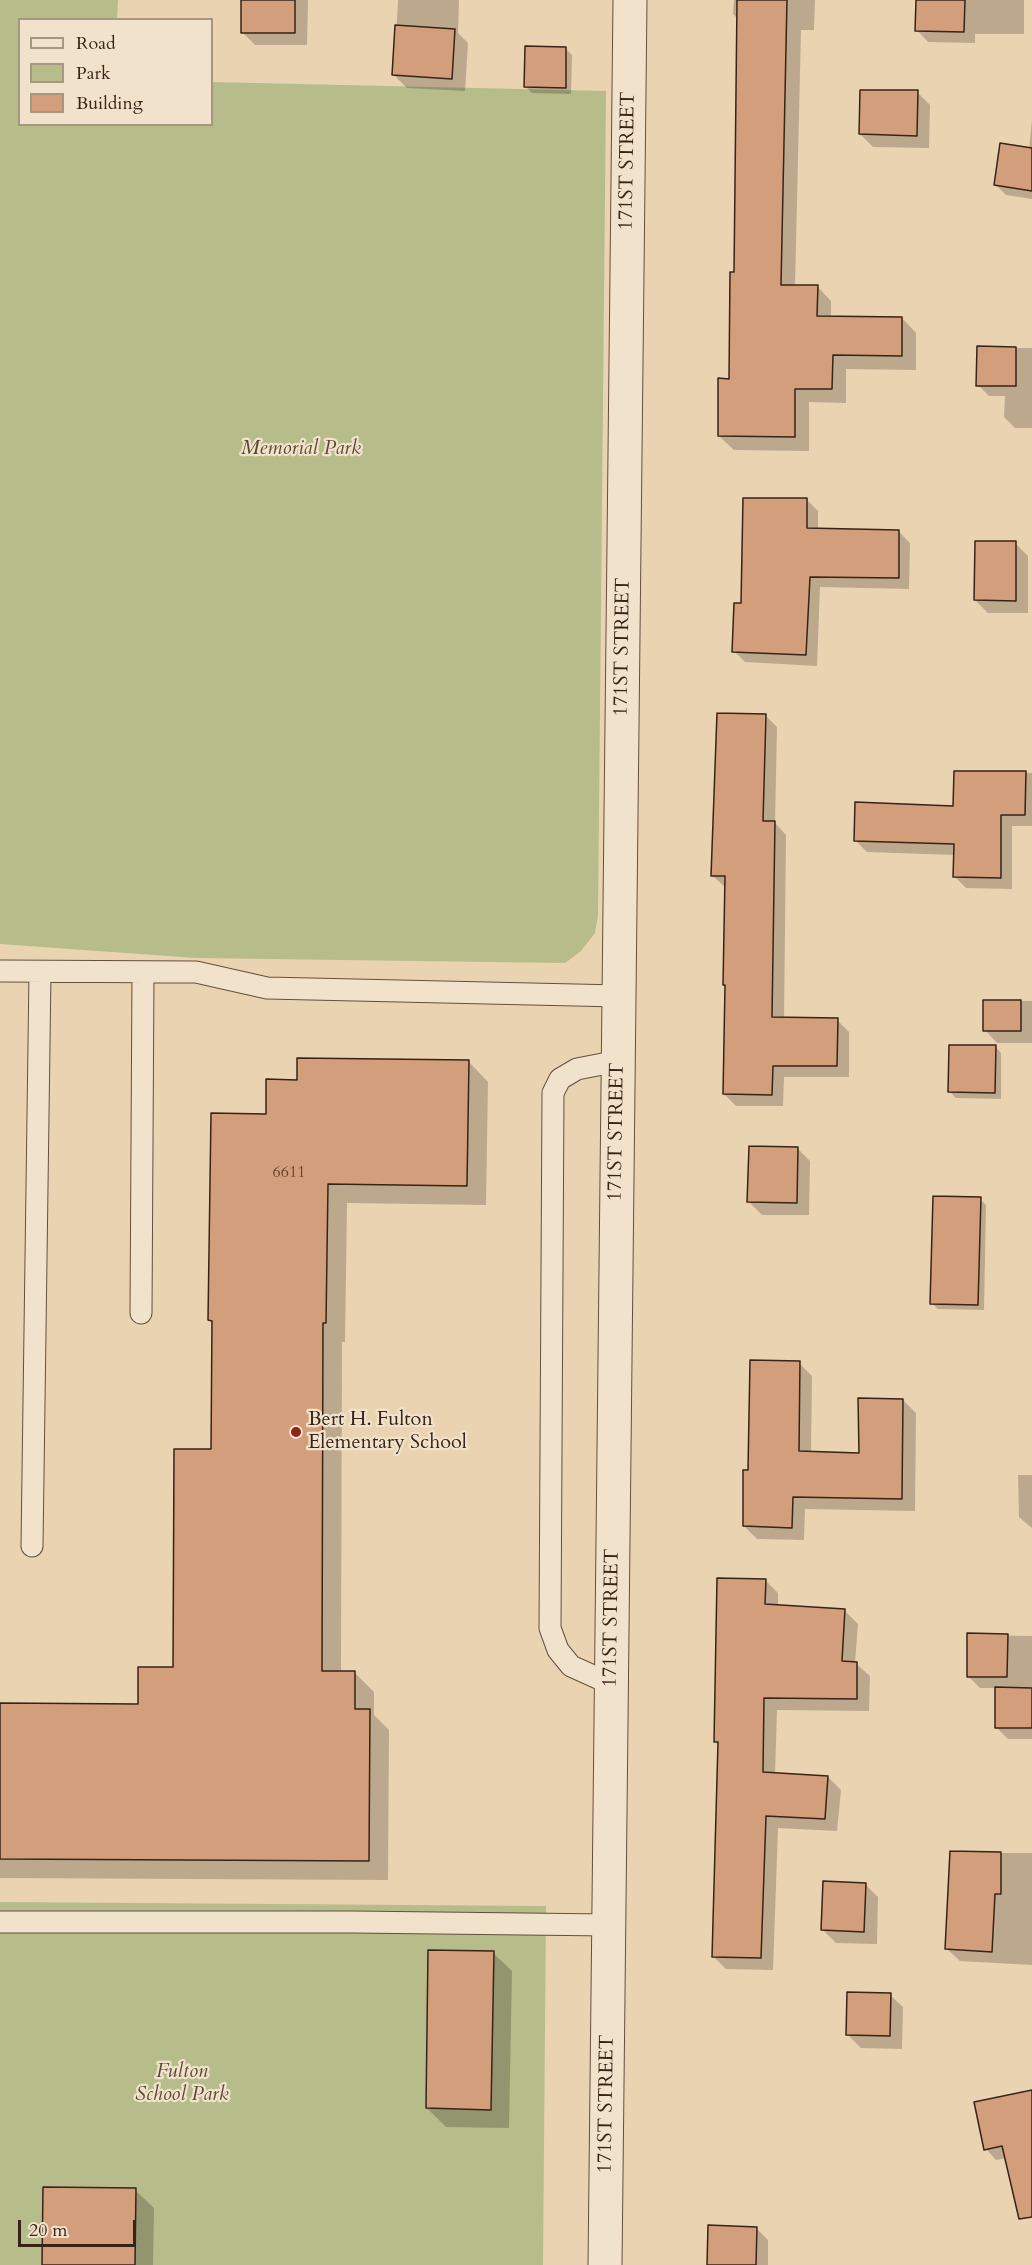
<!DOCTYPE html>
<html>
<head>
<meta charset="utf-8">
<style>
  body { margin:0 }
  #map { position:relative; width:1032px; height:2265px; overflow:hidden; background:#ead3b1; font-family:Cardo,serif }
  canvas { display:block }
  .legend { position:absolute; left:18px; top:18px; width:195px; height:108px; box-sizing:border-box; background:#f1e2cc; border:2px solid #a79684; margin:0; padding:8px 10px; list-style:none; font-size:18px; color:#382317 }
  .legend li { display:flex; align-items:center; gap:12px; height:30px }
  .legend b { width:30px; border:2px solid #a79684 }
  .scale { position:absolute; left:18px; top:2220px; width:118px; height:27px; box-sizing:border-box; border:3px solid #382317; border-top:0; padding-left:8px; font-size:18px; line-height:21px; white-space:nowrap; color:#382317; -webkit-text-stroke:4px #f1e2cc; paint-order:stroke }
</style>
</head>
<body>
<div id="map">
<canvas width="1032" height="2265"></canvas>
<ul class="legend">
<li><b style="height:8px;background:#f1e2cc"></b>Road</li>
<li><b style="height:16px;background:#b7bc8b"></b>Park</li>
<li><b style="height:16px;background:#d39e7c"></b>Building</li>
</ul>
<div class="scale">20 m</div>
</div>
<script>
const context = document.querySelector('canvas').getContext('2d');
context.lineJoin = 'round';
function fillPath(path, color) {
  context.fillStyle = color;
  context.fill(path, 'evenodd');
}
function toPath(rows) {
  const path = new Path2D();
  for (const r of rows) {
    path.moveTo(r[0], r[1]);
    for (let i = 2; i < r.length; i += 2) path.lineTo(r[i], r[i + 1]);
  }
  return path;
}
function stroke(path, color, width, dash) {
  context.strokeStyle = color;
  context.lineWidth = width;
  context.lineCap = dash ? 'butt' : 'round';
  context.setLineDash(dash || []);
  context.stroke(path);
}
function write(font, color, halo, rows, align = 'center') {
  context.font = font + ' Cardo,serif';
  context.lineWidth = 4.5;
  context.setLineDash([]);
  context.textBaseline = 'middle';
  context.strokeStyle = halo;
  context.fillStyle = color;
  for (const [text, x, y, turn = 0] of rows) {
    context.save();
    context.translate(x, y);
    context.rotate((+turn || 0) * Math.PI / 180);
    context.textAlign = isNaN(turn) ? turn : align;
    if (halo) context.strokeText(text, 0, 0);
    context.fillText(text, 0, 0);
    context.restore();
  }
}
fillPath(toPath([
  [0,0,118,0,117,19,20,20,20,124,212,124,212,82,606,91,598,915,595,933,581,951,565,963,196,958,0,944],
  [0,1902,546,1906,543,2265,0,2265]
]), '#b7bc8b');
fillPath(toPath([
  [243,0,308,0,307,45,255,45,242,32],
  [398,0,459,0,458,33,468,43,465,91,407,88,394,75],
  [734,0,815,0,814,30,801,30,795,286,817,286,831,301,831,318,902,318,916,333,916,370,846,369,846,403,809,402,809,451,734,450,719,436,730,380,735,274,738,19,733,14],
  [917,0,1024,0,1024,34,975,34,975,43,928,42,917,30],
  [566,49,572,55,571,94,532,93,526,87],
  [917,92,930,105,929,148,873,147,860,134],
  [1032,120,1032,199,1006,195,996,185,1029,149],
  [978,348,1032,348,1032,428,1015,428,1004,417,1005,396,989,396,978,385],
  [807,500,818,511,818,530,898,531,910,543,909,589,820,587,817,666,745,662,734,651,742,605],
  [1015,543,1028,556,1028,613,988,613,975,600],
  [765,715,777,727,775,823,786,835,784,1019,837,1020,849,1032,849,1077,784,1077,783,1106,736,1106,724,1094,727,986,725,887,713,876],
  [955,772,1032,773,1032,826,1012,826,1012,889,966,888,955,877,955,855,867,852,855,840,955,807],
  [984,1001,1032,1001,1032,1043,997,1043,985,1030],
  [995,1046,1001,1053,1001,1099,956,1098,950,1092],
  [469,1062,488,1082,486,1205,347,1203,345,1342,342,1342,341,1672,354,1672,374,1692,374,1715,389,1730,388,1880,0,1878,0,1705,139,1706,175,1669,212,1451,213,1324,209,1320,267,1116,298,1081],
  [797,1148,810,1161,809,1215,762,1215,749,1202],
  [980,1199,986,1205,984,1310,938,1309,932,1303],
  [799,1363,812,1376,811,1453,860,1454,903,1400,916,1413,915,1511,805,1509,804,1540,757,1539,744,1526,749,1472],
  [1018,1475,1032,1475,1032,1528,1019,1517],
  [765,1580,778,1593,778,1606,845,1611,858,1624,855,1663,870,1676,869,1711,777,1710,775,1775,828,1777,841,1790,837,1831,778,1828,773,1970,726,1969,713,1956,719,1746,716,1742],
  [969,1635,1032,1636,1032,1739,1008,1739,996,1727,997,1688,980,1688,968,1676],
  [951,1853,1032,1853,1032,1965,960,1961,947,1949],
  [865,1884,878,1897,877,1944,836,1943,823,1930],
  [493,1953,512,1971,509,2128,446,2127,427,2108],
  [890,1995,903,2007,902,2049,861,2048,848,2035],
  [1032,2091,1032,2213,1007,2158,996,2160,986,2149],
  [135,2190,154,2208,153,2265,43,2265],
  [756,2228,768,2240,768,2265,709,2265]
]), '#0003');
const building = toPath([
  [241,0,295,0,295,33,241,33,241,0],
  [737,0,787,0,781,285,818,285,817,316,902,317,902,356,833,355,832,389,795,389,795,437,718,436,718,378,729,379,730,272,734,272,737,0],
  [916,0,965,0,964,32,915,31,916,0],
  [395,25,455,29,452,79,392,75,395,25],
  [525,46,566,47,566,88,524,87,525,46],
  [860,90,918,90,917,136,859,134,860,90],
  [1000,143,1032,148,1032,191,994,185,1000,143],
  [977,346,1016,347,1016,386,976,386,977,346],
  [743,498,807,498,807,528,899,530,899,578,810,577,806,655,732,652,734,603,741,603,743,498],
  [975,541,1016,541,1016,601,974,600,975,541],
  [717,713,766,714,763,821,775,821,772,1017,838,1018,837,1066,773,1066,772,1095,723,1094,725,985,723,985,725,876,711,876,717,713],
  [954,771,1026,771,1025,815,1001,815,1001,878,953,877,954,844,854,841,855,802,953,806,954,771],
  [983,1000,1021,1000,1021,1031,983,1031,983,1000],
  [949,1045,996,1045,995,1093,948,1092,949,1045],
  [297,1058,469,1060,467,1186,328,1184,326,1323,323,1323,322,1671,355,1671,355,1709,370,1709,369,1861,0,1859,0,1703,138,1704,138,1667,173,1667,174,1449,211,1449,212,1321,208,1320,211,1113,266,1114,266,1079,297,1080,297,1058],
  [749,1146,798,1147,797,1203,747,1202,749,1146],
  [933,1196,981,1197,978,1305,930,1304,933,1196],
  [750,1360,800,1361,799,1451,859,1453,858,1398,903,1399,902,1499,793,1497,792,1528,743,1526,743,1470,748,1470,750,1360],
  [717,1578,766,1579,765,1604,845,1609,842,1661,857,1662,857,1699,764,1698,763,1772,828,1776,825,1819,766,1816,761,1958,712,1957,718,1742,714,1742,717,1578],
  [967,1633,1008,1634,1007,1677,967,1677,967,1633],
  [995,1687,1032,1688,1032,1728,995,1728,995,1687],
  [950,1851,1001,1852,1001,1894,995,1894,992,1952,945,1949,950,1851],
  [823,1881,866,1883,864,1932,821,1930,823,1881],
  [428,1950,494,1951,491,2110,426,2108,428,1950],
  [847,1992,891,1993,890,2036,846,2035,847,1992],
  [1032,2090,1032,2217,1019,2219,1002,2146,984,2150,974,2102,1032,2090],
  [43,2187,136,2188,135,2265,42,2265,43,2187],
  [708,2225,757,2227,756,2265,707,2265,708,2225]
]);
fillPath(building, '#d39e7c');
stroke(building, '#382317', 1.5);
const lane = toPath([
  [0,971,196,972,267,988,619,996],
  [141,1313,143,972],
  [32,1546,40,972],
  [611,1684,571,1666,558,1650,550,1628,553,1093,560,1079,577,1069,618,1061],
  [0,1922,353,1922,609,1925]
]);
const street = toPath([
  [605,2265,630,0]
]);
stroke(lane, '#644f3e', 23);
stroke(street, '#644f3e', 35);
stroke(lane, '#f1e2cc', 21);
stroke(street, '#f1e2cc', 33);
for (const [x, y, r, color] of [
  [296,1432,6,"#8f2418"]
]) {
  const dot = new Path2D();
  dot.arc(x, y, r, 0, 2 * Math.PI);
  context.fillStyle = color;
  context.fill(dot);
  stroke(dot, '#f1e2cc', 2);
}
write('16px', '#5f4230', null, [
  ["6611",289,1173]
]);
write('20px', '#382317', '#f1e2cc', [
  ["171ST STREET",628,161,-89],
  ["171ST STREET",623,647,-89],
  ["171ST STREET",617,1132,-89],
  ["171ST STREET",612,1618,-89],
  ["171ST STREET",607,2104,-89]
]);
write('italic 20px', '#584934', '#f1e2cc', [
  ["Memorial Park",301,449],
  ["Fulton",182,2072],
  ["School Park",182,2095]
]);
write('20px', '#382317', '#f1e2cc', [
  ["Bert H. Fulton",308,1420],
  ["Elementary School",308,1443]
], 'left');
</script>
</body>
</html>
